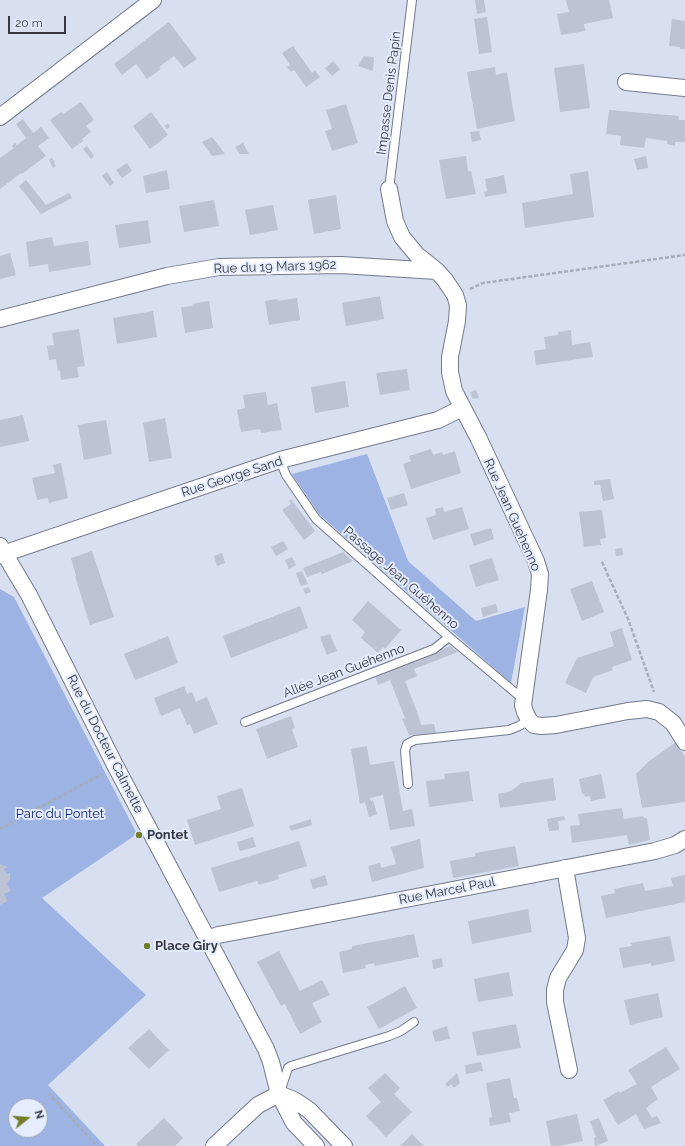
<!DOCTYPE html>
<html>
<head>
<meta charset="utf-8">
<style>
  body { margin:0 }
  #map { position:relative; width:685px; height:1146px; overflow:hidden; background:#d7dff1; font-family:Raleway,sans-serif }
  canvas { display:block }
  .north { position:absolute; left:8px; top:1098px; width:40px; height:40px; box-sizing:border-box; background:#e5ecfe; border:1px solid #9fa4b2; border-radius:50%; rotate:73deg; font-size:11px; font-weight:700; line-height:16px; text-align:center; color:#36393f }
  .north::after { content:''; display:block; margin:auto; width:14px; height:18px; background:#747f2b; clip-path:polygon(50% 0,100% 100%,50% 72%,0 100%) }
  .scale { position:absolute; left:8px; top:16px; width:58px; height:18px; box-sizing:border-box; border:2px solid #36393f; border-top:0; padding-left:5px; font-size:12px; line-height:14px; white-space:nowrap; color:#36393f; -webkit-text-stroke:3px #e5ecfe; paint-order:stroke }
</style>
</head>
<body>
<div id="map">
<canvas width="685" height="1146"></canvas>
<div class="north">N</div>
<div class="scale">20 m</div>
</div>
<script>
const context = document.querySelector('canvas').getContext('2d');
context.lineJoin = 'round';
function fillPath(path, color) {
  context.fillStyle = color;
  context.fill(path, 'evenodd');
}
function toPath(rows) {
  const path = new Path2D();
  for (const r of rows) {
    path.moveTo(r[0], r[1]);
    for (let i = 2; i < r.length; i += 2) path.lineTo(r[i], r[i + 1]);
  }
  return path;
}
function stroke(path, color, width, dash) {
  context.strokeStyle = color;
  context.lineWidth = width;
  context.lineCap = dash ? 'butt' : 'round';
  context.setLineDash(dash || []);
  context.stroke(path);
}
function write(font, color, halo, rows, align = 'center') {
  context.font = font + ' Raleway,sans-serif';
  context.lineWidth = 4;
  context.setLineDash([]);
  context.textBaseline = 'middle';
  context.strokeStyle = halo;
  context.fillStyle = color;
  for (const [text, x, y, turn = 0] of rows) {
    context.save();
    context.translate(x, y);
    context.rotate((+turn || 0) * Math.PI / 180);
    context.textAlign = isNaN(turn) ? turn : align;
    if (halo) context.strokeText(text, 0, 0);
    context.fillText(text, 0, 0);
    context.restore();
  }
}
fillPath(toPath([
  [367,454,408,561,476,621,525,607,511,683,319,514,292,474],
  [0,589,14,597,137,834,42,898,146,995,48,1085,105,1146,0,1146],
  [16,1106,40,1106,40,1130,16,1130]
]), '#9db3e3');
fillPath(toPath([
  [475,0,484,0,486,12,477,14],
  [566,0,609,0,613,18,584,24,585,31,561,35,557,14,569,12],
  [487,17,492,52,479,54,474,19],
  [672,19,685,21,685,49,680,49,680,47,669,46],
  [169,22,197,59,184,68,174,56,159,67,161,69,147,79,136,64,122,75,114,64],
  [293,46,312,73,315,71,320,77,306,87,294,70,291,72,287,67,290,65,282,53],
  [364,56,374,57,373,71,358,66],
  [333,61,340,69,332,76,325,68],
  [584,64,590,108,560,112,554,68],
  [495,67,496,75,507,72,515,121,477,129,467,72],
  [81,102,94,120,86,126,91,132,82,139,83,141,72,149,50,120,61,112,63,114],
  [346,104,358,143,332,151,325,131,332,129,326,110],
  [609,110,679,116,678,120,685,120,685,142,675,142,675,146,667,144,667,141,646,138,644,148,620,145,621,136,606,134],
  [151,112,168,135,150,149,133,126],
  [23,119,33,133,41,127,49,138,38,146,46,156,22,174,21,173,0,189,0,158,14,148,12,146,15,143,17,145,26,138,16,124],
  [168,123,170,127,167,129,165,126],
  [479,131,481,140,472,142,470,132],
  [212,137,225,154,212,156,202,142],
  [243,143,249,154,240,154,235,147],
  [87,146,94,156,91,159,83,149],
  [466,156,468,171,471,171,476,194,446,199,439,160],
  [646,156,648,168,637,170,634,159],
  [52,158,55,162,54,163,56,166,53,168,49,160],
  [127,163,132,171,122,178,116,170],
  [167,170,170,189,146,193,143,176],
  [588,171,594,217,525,228,522,203,573,194,570,174],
  [107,172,114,183,110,186,102,176],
  [504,175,507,193,485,197,484,192,487,191,485,179],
  [26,180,46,205,69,193,72,198,41,214,19,186],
  [336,195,341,229,314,234,308,200],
  [214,200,219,226,184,232,179,206],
  [273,205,278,230,250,235,245,210],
  [148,220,151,243,119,248,115,225],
  [52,237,54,246,88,241,91,265,49,272,48,264,29,267,26,242],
  [10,253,16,275,0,279,0,256],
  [380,296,384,319,346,326,342,303],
  [297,298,300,320,269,325,265,301,277,299,278,301],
  [209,301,213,328,185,333,181,307,193,306,192,304],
  [153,311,157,337,117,344,113,318],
  [79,329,85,366,77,367,79,377,61,380,60,370,58,371,56,359,49,360,47,346,54,345,52,333],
  [571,330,572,345,590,342,593,357,536,365,534,351,546,349,544,337,558,335,558,332],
  [407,369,410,390,380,395,376,373],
  [345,381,349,407,315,413,311,387],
  [476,390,479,398,473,399,470,392],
  [266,392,268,405,277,403,282,430,261,433,260,429,241,432,237,410,245,408,243,395],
  [23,415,29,441,0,447,0,420],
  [165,418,172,458,149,462,143,423],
  [106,420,112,454,84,460,78,425],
  [431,449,433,455,442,452,443,455,455,451,461,473,411,489,403,464,411,461,409,456],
  [61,463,68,498,49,503,48,498,37,500,32,478,55,473,53,465],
  [610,479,614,499,603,501,600,485,594,485,594,481],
  [404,493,408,505,391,510,387,498],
  [291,499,315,531,304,540,282,510,291,504,289,501],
  [443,507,444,512,462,507,469,529,433,540,426,518,436,515,435,509],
  [602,510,606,538,600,539,601,545,584,547,579,512],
  [491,528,494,539,474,546,470,534],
  [283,541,288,549,276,556,271,547],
  [622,548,623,555,616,556,615,549],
  [92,551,114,617,90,625,75,576,76,576,71,558],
  [343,552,353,561,322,574,321,572,307,577,303,568],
  [222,553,225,563,217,566,214,556],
  [292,557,296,565,289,569,285,560],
  [492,558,499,580,476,587,469,565],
  [302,571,308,584,301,586,296,573],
  [592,581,604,612,582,621,570,589],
  [309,587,311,592,305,594,303,589],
  [368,601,401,630,385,649,383,647,378,653,361,638,365,632,352,620],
  [496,604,498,612,483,617,481,608],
  [300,606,308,628,231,658,223,636],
  [622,628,632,660,612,667,613,670,593,677,586,693,565,683,577,658,614,646,610,632],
  [330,634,337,651,327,655,320,637],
  [168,636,178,663,135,680,124,654],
  [450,646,458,652,414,669,417,676,405,681,417,712,421,725,434,724,436,733,409,735,402,719,405,718,390,680,378,685,375,675],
  [184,686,187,694,192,692,196,702,207,697,218,724,194,734,190,724,187,725,180,708,161,716,154,698],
  [291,716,295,728,292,729,298,747,267,759,256,729],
  [676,742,685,757,685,802,642,808,636,774,648,762],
  [367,746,370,765,394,761,403,811,412,809,415,826,390,830,383,795,370,798,371,801,373,800,377,814,369,817,365,802,360,804,351,749],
  [469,771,473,801,429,807,426,781,445,779,444,774],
  [601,774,606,798,591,801,590,796,585,797,584,794,582,794,579,779],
  [553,778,556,800,500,808,498,794,511,791,521,783],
  [242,788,254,826,195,845,187,820,221,809,217,796],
  [622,808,624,819,643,816,644,818,647,818,650,840,629,845,627,835,572,843,570,826,580,825,578,814],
  [564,816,565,820,558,821,559,830,549,831,547,819],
  [311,819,312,825,291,831,289,826],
  [253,837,256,847,240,851,237,842],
  [420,839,424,868,372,882,368,866,380,863,381,868,396,864,391,847],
  [299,841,307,866,278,875,279,879,259,885,257,881,219,892,211,868],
  [515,846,519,866,453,878,450,861,476,856,475,853],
  [0,864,8,867,4,869,7,874,10,873,10,879,7,884,11,891,4,894,8,901,0,905],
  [325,875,328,885,313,889,310,880],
  [685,875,685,902,606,918,601,896,615,893,614,889,643,883,645,891,673,886,671,878],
  [528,909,532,932,472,944,468,921],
  [414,934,419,957,375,966,374,963,365,965,366,968,343,973,339,952,352,949,352,946],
  [670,936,675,961,651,966,651,963,623,968,619,948,632,946,631,943],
  [279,951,300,991,322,980,330,995,312,1003,322,1022,300,1034,285,1004,281,1006,257,962],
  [442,958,443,967,433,969,432,960],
  [509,972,513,996,478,1002,474,979],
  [405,986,417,1008,379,1029,367,1007],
  [658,993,663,1017,630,1025,624,1000],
  [516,1024,521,1048,477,1056,472,1032],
  [447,1026,450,1039,435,1042,432,1031],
  [149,1029,169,1050,149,1069,128,1048],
  [666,1047,680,1069,651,1087,658,1099,646,1108,652,1118,657,1116,661,1123,644,1129,636,1114,618,1125,603,1100,619,1091,620,1093,637,1084,628,1070],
  [481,1062,483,1071,466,1074,465,1065],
  [385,1073,400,1088,394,1094,412,1112,386,1137,366,1116,381,1102,368,1088],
  [457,1073,460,1083,454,1088,451,1084,448,1087,445,1084],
  [510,1078,514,1098,517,1098,520,1111,509,1113,511,1122,490,1126,489,1118,492,1117,486,1083],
  [577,1114,583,1141,559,1146,551,1146,546,1121],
  [164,1118,183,1138,175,1146,138,1146,136,1144],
  [599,1118,608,1141,595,1146,594,1138,596,1137,590,1121],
  [412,1134,424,1146,400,1146]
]), '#bcc3d4');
const lane = toPath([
  [389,189,412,0],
  [280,460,286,475,316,519,449,637,524,700],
  [245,722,434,649,449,637],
  [408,784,405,751,407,744,415,740,509,730,519,726,529,720],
  [281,1089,288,1068,291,1066,389,1036,401,1031,414,1022]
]);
const street = toPath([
  [626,82,685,88],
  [0,117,153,0],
  [389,189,395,221,402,237,417,255,437,271,445,280,455,295,458,305,457,321,450,357,450,372,454,391,479,439,536,561,540,574,539,590,523,705,525,712,529,720,534,725,542,726,556,725,628,711,647,709,659,712,673,723,685,742],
  [0,319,167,276,219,267,341,265,437,271],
  [0,546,29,595,116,767,266,1049,271,1062,279,1094,294,1123,316,1146],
  [0,555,280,460,438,420,462,408],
  [565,868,577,938,575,950,558,978,555,990,555,1002,569,1070],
  [208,939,218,935,250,929,655,851,675,845,685,839],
  [279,1094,294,1100,309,1110,344,1146],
  [214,1146,258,1105,279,1094]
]);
stroke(lane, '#737a8a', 10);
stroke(street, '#737a8a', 18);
stroke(toPath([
  [470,289,483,283,685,255],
  [602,562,628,619,654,692],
  [0,829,102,774],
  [48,1093,97,1146]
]), '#a6adbb', 2.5, [4, 2]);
stroke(lane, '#fff', 8);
stroke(street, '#fff', 16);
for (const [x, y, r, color] of [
  [139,835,4,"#747f2b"],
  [147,946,4,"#747f2b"]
]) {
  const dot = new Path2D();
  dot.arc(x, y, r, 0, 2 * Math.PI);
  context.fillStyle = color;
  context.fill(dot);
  stroke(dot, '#e5ecfe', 1.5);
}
write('13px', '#36393f', '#e5ecfe', [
  ["Impasse Denis Papin",389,93,-83],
  ["Rue du 19 Mars 1962",275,267,-2],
  ["Rue George Sand",232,477,-18],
  ["Rue Jean Guehenno",512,515,66],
  ["Passage Jean Guéhenno",401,578,41],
  ["Allée Jean Guéhenno",344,671,-21],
  ["Rue du Docteur Calmette",105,744,63],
  ["Rue Marcel Paul",447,891,-11]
]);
write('13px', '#142b75', '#e5ecfe', [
  ["Parc du Pontet",60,814]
]);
write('bold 13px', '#36393f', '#e5ecfe', [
  ["Pontet",147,835],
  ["Place Giry",155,946]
], 'left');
</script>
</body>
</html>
